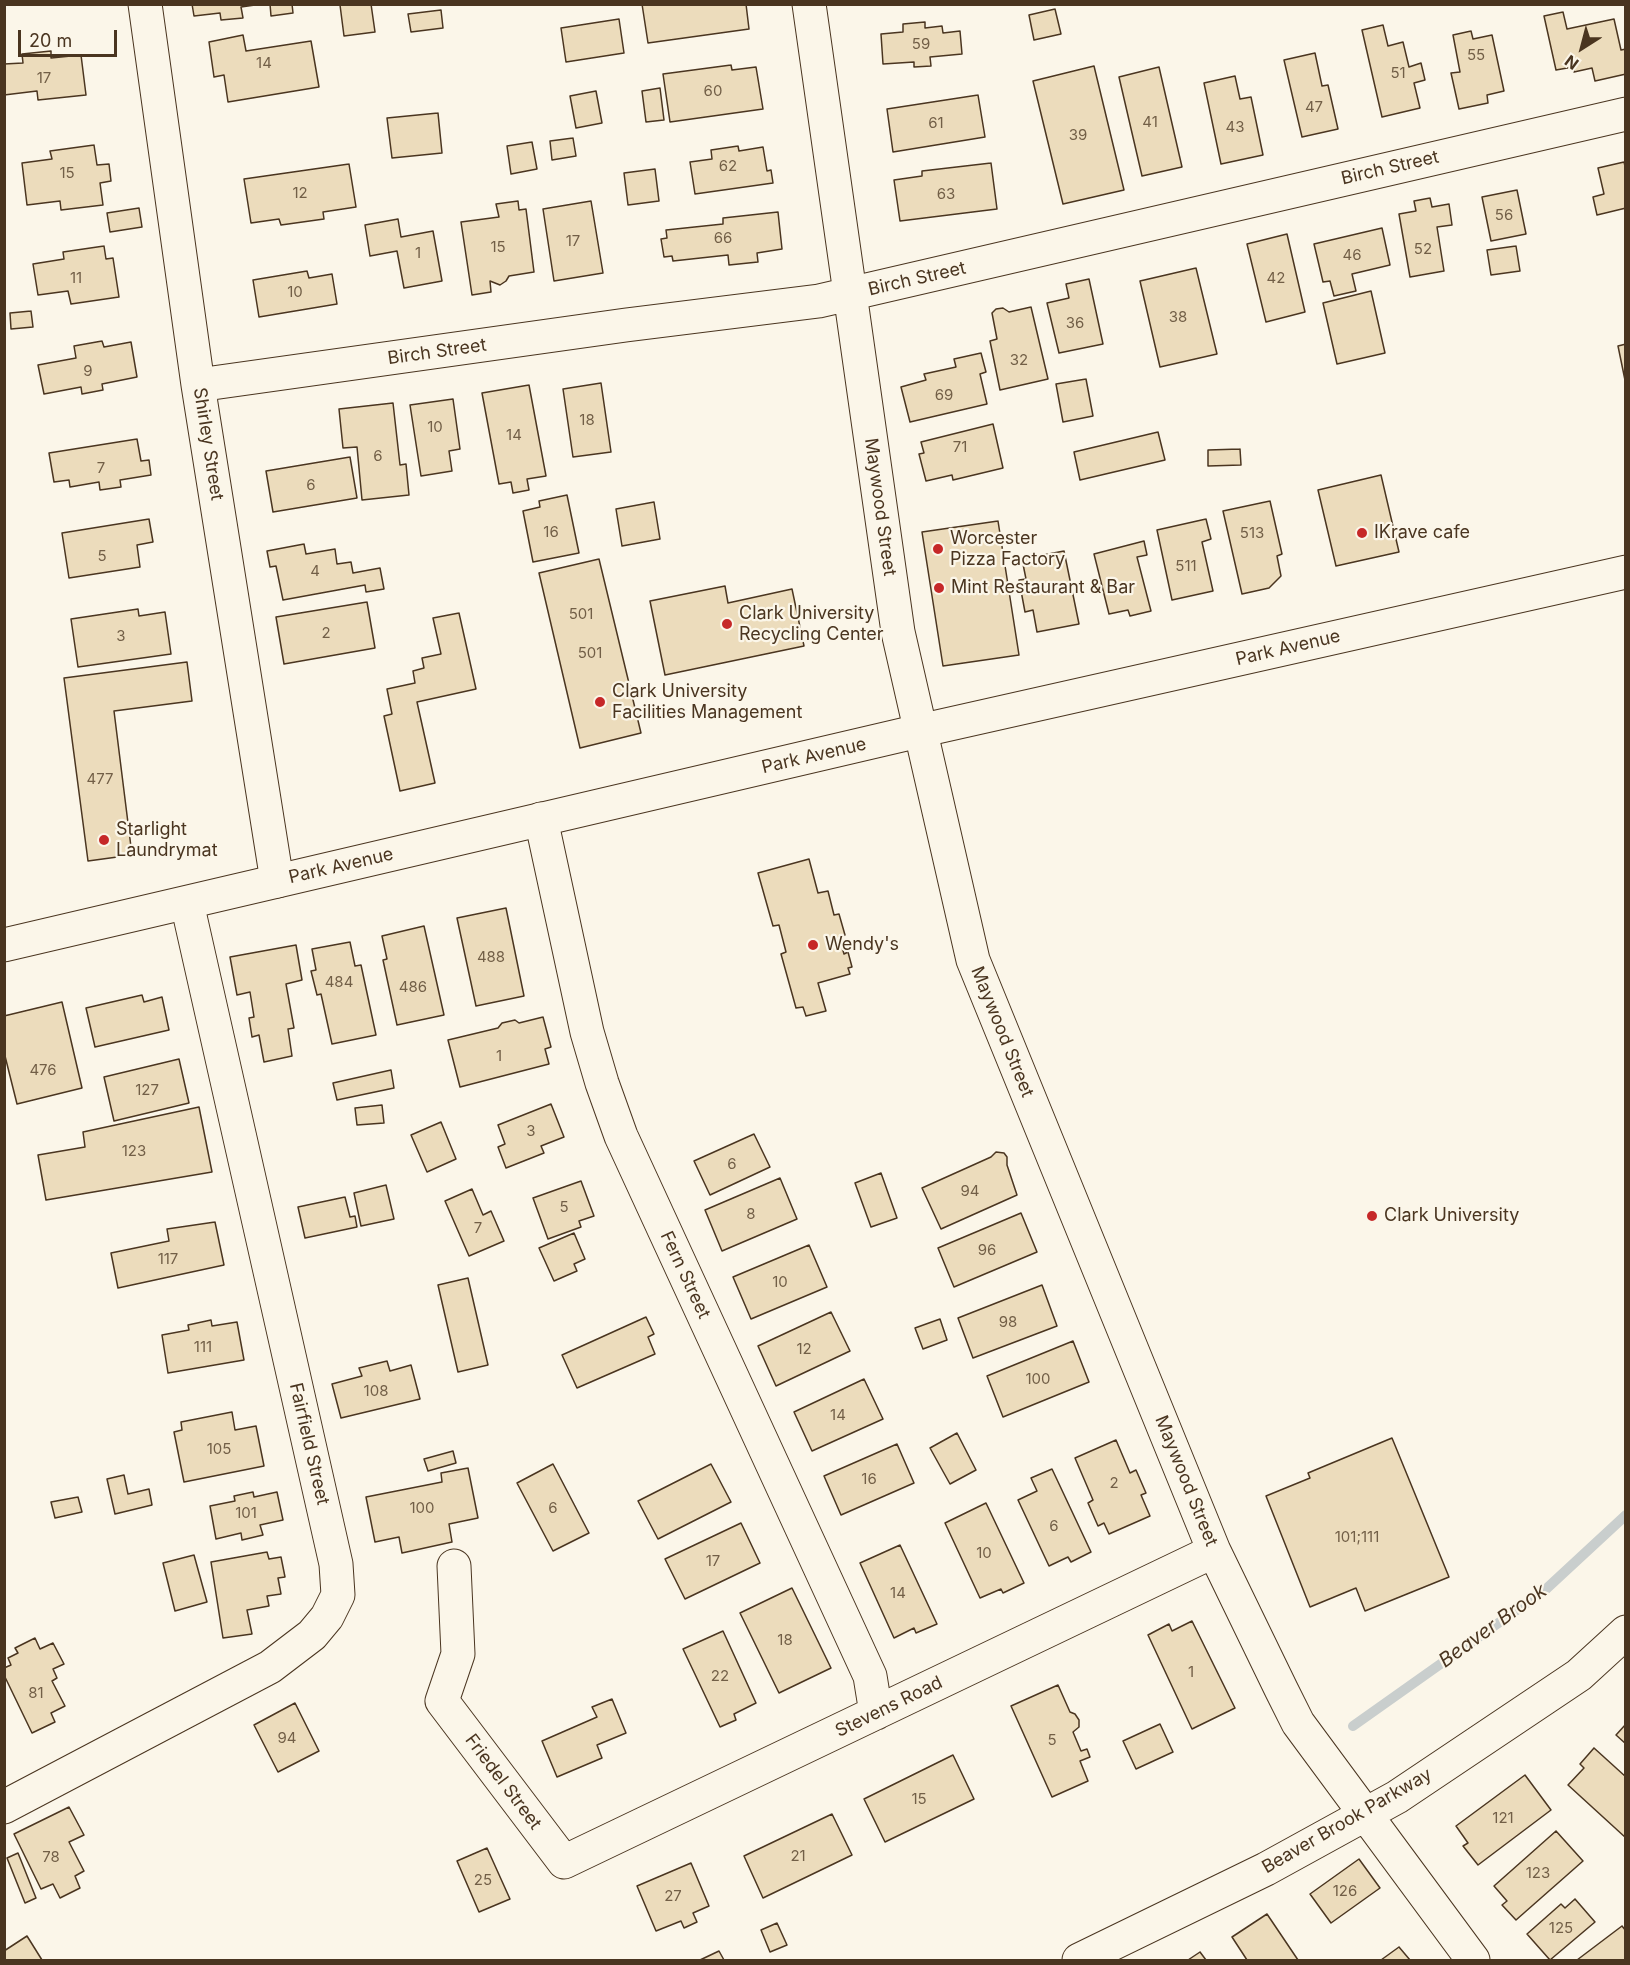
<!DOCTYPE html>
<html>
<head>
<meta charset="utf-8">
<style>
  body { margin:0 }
  #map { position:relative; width:1630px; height:1965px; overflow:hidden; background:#fbf6e9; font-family:Inter,sans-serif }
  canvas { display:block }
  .frame { position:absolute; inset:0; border:6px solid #4a3520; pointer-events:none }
  .north { position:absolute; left:1552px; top:18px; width:60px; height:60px; -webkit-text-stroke:4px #fbf6e9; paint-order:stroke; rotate:216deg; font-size:16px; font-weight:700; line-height:24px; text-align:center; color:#4a3520 }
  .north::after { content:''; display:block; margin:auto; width:21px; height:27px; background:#4a3520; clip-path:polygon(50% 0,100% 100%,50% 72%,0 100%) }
  .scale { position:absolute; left:18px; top:30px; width:99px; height:27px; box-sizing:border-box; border:3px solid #4a3520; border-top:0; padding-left:8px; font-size:18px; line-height:21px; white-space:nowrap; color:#4a3520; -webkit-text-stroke:4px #fbf6e9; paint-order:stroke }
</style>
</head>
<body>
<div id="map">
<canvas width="1630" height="1965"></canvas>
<div class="frame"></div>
<div class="north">N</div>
<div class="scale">20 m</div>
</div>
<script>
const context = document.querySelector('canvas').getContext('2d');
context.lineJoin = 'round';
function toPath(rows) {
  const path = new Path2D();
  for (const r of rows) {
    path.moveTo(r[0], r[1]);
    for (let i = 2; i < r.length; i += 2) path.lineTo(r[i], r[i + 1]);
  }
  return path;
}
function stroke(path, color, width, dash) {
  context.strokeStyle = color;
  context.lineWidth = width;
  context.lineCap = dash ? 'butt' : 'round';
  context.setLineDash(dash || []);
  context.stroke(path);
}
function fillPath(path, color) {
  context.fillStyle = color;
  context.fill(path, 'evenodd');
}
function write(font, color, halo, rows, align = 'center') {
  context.font = font + ' Inter,sans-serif';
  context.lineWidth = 4.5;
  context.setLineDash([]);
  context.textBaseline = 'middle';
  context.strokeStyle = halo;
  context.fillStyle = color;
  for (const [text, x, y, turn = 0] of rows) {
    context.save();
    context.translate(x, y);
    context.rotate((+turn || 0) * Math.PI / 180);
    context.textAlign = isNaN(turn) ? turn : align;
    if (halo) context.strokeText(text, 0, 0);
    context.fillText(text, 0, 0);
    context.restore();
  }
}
stroke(toPath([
  [1353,1726,1545,1590,1626,1515]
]), '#c9cecd', 10);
const building = toPath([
  [192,4,262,4,241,7,243,18,221,20,220,13,194,16,192,4],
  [270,4,292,4,293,13,271,16,270,4],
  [346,4,371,4,375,32,344,36,340,5,346,4],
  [642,4,746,4,749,29,648,43,642,4],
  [1055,9,1061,34,1034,40,1029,15,1055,9],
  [441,10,443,28,411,32,408,14,441,10],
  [1563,12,1567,29,1614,19,1621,50,1626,49,1626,74,1595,81,1592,68,1574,72,1573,67,1556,70,1544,16,1563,12],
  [619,19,624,53,566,62,561,28,619,19],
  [925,22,925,28,942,26,943,33,960,31,962,54,930,57,931,66,914,67,914,62,883,64,881,34,903,32,903,24,925,22],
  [1383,25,1388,46,1403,42,1409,67,1421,63,1425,80,1414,83,1420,108,1382,117,1362,30,1383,25],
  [1471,31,1473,39,1492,35,1504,91,1487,95,1488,103,1459,109,1451,73,1460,72,1453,35,1471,31],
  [243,35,246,51,311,41,319,87,228,102,224,75,214,77,209,42,243,35],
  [51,51,51,58,81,55,86,95,38,100,37,91,4,95,4,64,23,63,22,54,51,51],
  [1315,53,1322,86,1328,85,1338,129,1302,137,1284,60,1315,53],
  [731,65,732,70,756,67,763,109,670,122,663,74,731,65],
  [1094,66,1124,190,1063,204,1033,81,1094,66],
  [1159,67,1182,167,1142,176,1119,77,1159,67],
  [1235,76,1240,99,1251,97,1263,155,1221,164,1204,83,1235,76],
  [660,88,664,120,646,122,642,91,660,88],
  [596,91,602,123,576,128,570,96,596,91],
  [978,95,985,137,893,152,887,109,978,95],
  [438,113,442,153,392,158,387,118,438,113],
  [573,138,576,156,552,160,550,141,573,138],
  [532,142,537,169,511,174,507,146,532,142],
  [94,145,97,165,109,164,111,181,100,183,103,205,61,210,60,201,27,205,22,163,52,159,50,151,94,145],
  [738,146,739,151,763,147,767,171,771,170,773,183,695,194,690,162,712,159,711,150,738,146],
  [1624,162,1626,170,1626,208,1597,215,1593,197,1604,194,1598,168,1624,162],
  [991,163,997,209,900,221,894,180,922,176,922,171,991,163],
  [349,164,356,207,323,212,324,219,281,225,279,219,251,223,244,179,349,164],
  [655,169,659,201,628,205,624,173,655,169],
  [1517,190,1526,234,1491,241,1482,197,1517,190],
  [1430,198,1432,207,1449,204,1452,225,1437,227,1444,271,1410,277,1399,214,1416,211,1414,201,1430,198],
  [518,201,519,210,526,209,534,272,509,276,506,281,500,285,490,281,491,292,472,295,461,222,499,217,496,204,518,201],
  [591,201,603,273,554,281,543,209,591,201],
  [139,208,142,227,110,232,107,213,139,208],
  [778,212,782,249,757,253,758,262,729,265,728,255,673,261,672,256,664,257,661,239,667,238,666,230,723,224,723,218,778,212],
  [398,219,401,237,433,231,442,281,404,288,397,251,370,256,365,225,398,219],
  [1382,228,1390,265,1352,274,1356,291,1334,296,1330,281,1323,282,1314,244,1382,228],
  [1287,234,1305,312,1266,322,1247,244,1287,234],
  [104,246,106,259,113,258,119,297,71,304,68,291,38,295,33,264,64,259,63,252,104,246],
  [1516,246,1520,271,1491,275,1487,250,1516,246],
  [1196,268,1217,354,1160,367,1140,281,1196,268],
  [307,271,309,278,332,274,337,304,259,317,253,280,307,271],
  [1089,279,1103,344,1059,353,1047,303,1069,298,1066,284,1089,279],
  [1371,291,1385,353,1337,364,1323,303,1371,291],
  [1031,307,1048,379,1000,390,990,341,997,339,992,313,996,309,1003,308,1009,312,1031,307],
  [31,311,33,327,11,329,10,313,31,311],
  [102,341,104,347,131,342,137,377,102,384,103,390,82,394,81,387,44,394,38,365,76,358,74,346,102,341],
  [1626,344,1626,385,1618,346,1626,344],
  [981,353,986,372,980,374,987,404,910,422,901,387,926,380,924,374,956,367,954,359,981,353],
  [1086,379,1093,416,1063,422,1056,384,1086,379],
  [601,383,611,452,573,457,563,389,601,383],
  [529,385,546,476,527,479,529,490,513,493,511,482,499,484,482,393,529,385],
  [453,399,460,449,449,451,452,471,421,476,410,405,453,399],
  [393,403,400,465,406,464,409,495,362,500,357,447,343,448,339,409,393,403],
  [993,424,1003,468,953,480,952,475,926,481,919,454,924,453,921,442,993,424],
  [1158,432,1165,460,1080,480,1074,452,1158,432],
  [137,439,141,461,149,460,151,475,120,480,121,487,100,490,99,482,70,487,69,480,54,482,49,453,137,439],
  [1240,449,1241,465,1208,466,1208,450,1240,449],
  [350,457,357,498,273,512,266,471,350,457],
  [1381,475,1399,552,1336,566,1318,490,1381,475],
  [567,495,579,553,533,562,523,511,540,507,539,501,567,495],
  [1270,501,1282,554,1277,556,1281,576,1269,588,1242,594,1223,511,1270,501],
  [654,502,660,539,622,546,616,509,654,502],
  [149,519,153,542,137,545,140,567,69,578,62,533,149,519],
  [1206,519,1211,539,1202,542,1213,591,1172,600,1157,530,1206,519],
  [998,521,1019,655,943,666,922,532,998,521],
  [1144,541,1147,555,1137,557,1151,611,1130,616,1128,610,1109,614,1094,554,1144,541],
  [304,544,306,554,335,549,337,564,351,562,353,573,380,568,384,589,366,592,365,585,283,600,276,566,270,567,267,551,304,544],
  [1064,551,1079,624,1037,632,1033,610,1025,612,1019,580,1026,579,1022,559,1064,551],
  [599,559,641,733,580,748,539,573,599,559],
  [725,586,728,603,792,589,804,646,665,675,650,601,725,586],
  [367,602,375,648,284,664,276,617,367,602],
  [138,609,139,616,165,612,171,654,78,667,71,619,138,609],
  [459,613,476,689,417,702,435,783,400,791,384,716,392,714,387,689,415,683,413,671,424,668,422,658,441,654,433,618,459,613],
  [187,662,192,701,114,711,132,855,88,861,64,678,187,662],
  [809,859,818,893,828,891,834,915,839,914,845,935,839,937,844,954,848,952,852,967,848,968,850,974,818,983,826,1011,806,1016,803,1007,796,1008,781,954,786,952,779,925,773,926,758,873,809,859],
  [506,908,524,996,476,1006,457,918,506,908],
  [424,926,444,1015,397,1025,383,960,387,959,382,936,424,926],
  [350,942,355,966,361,965,376,1035,332,1044,321,994,317,995,311,971,316,970,312,949,350,942],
  [296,945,302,980,286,984,294,1028,288,1029,292,1056,264,1062,259,1035,252,1037,249,1018,254,1017,250,992,237,995,230,957,296,945],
  [142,995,144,1002,162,997,169,1030,95,1047,86,1008,142,995],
  [62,1002,82,1088,17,1104,4,1052,4,1016,62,1002],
  [543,1017,551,1047,545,1049,549,1064,460,1087,448,1040,498,1028,502,1023,515,1020,519,1023,543,1017],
  [179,1059,189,1103,114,1121,104,1077,179,1059],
  [391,1070,394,1088,337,1100,333,1083,391,1070],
  [551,1104,564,1137,541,1146,544,1153,506,1168,498,1147,505,1144,498,1125,551,1104],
  [382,1105,384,1123,357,1125,355,1108,382,1105],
  [199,1107,212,1172,46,1200,38,1155,85,1147,83,1132,199,1107],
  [441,1122,456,1159,427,1172,411,1135,441,1122],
  [754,1134,770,1167,710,1195,694,1161,754,1134],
  [996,1152,1004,1153,1007,1157,1007,1165,1017,1195,941,1229,922,1188,991,1157,996,1152],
  [881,1173,897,1218,871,1227,855,1183,881,1173],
  [780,1178,797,1219,722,1251,705,1210,780,1178],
  [581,1181,594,1216,579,1221,581,1227,548,1239,533,1198,581,1181],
  [386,1185,394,1219,361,1226,354,1193,386,1185],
  [472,1189,483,1215,491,1211,504,1241,469,1256,445,1201,472,1189],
  [345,1197,350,1217,355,1216,357,1227,305,1238,298,1207,345,1197],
  [1021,1213,1037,1252,954,1287,938,1248,1021,1213],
  [215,1222,224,1265,118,1288,111,1253,169,1241,167,1229,215,1222],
  [574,1233,585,1259,574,1264,577,1271,554,1281,539,1248,574,1233],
  [809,1245,827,1287,751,1319,733,1277,809,1245],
  [468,1278,488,1365,458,1372,438,1285,468,1278],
  [1042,1285,1057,1326,973,1358,958,1318,1042,1285],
  [831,1312,850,1351,776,1386,758,1346,831,1312],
  [646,1317,654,1334,648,1337,655,1354,577,1388,562,1355,646,1317],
  [940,1319,947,1340,923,1349,915,1328,940,1319],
  [211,1320,212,1326,237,1322,244,1360,168,1373,162,1335,189,1330,188,1325,211,1320],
  [1073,1341,1089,1382,1003,1417,987,1376,1073,1341],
  [387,1361,390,1371,411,1365,420,1399,341,1418,332,1384,362,1376,359,1368,387,1361],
  [864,1379,883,1419,812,1451,794,1412,864,1379],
  [232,1412,235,1430,256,1426,264,1466,184,1482,174,1432,182,1430,181,1422,232,1412],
  [957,1433,976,1470,950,1484,930,1448,957,1433],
  [1392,1438,1449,1577,1365,1611,1356,1588,1310,1607,1266,1496,1310,1478,1308,1473,1392,1438],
  [1116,1440,1130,1473,1136,1470,1146,1493,1141,1495,1150,1516,1109,1534,1104,1523,1098,1526,1088,1503,1093,1500,1075,1458,1116,1440],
  [897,1444,914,1483,841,1515,824,1476,897,1444],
  [453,1451,456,1463,428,1471,424,1459,453,1451],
  [553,1464,589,1533,553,1551,517,1483,553,1464],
  [711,1464,731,1502,658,1539,638,1501,711,1464],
  [468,1468,478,1518,449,1524,452,1542,402,1553,399,1537,375,1542,366,1497,442,1482,441,1473,468,1468],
  [1052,1469,1091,1552,1071,1562,1068,1557,1049,1566,1018,1500,1037,1491,1031,1478,1052,1469],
  [124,1475,128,1494,149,1489,152,1505,115,1514,107,1479,124,1475],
  [253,1492,254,1497,277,1492,283,1520,260,1525,263,1535,242,1540,241,1533,216,1539,210,1506,235,1501,234,1496,253,1492],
  [78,1497,82,1512,55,1518,51,1502,78,1497],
  [986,1503,1024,1583,1003,1593,1001,1589,980,1598,945,1523,986,1503],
  [741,1523,760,1563,685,1599,665,1559,741,1523],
  [900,1545,937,1624,916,1633,914,1628,894,1638,860,1563,900,1545],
  [267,1552,269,1559,281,1557,285,1577,278,1578,281,1594,267,1596,269,1606,247,1610,252,1634,223,1638,211,1562,267,1552],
  [194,1555,207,1602,175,1611,163,1563,194,1555],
  [792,1588,831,1668,779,1693,740,1613,792,1588],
  [1192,1621,1235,1708,1192,1729,1148,1635,1169,1624,1172,1631,1192,1621],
  [723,1631,756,1703,734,1714,736,1720,720,1727,683,1649,723,1631],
  [35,1638,40,1649,53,1643,64,1664,53,1669,57,1678,52,1681,65,1706,51,1713,55,1722,32,1733,4,1675,4,1668,11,1665,8,1658,18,1653,15,1648,35,1638],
  [1058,1685,1070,1712,1075,1714,1079,1720,1079,1727,1073,1732,1081,1751,1087,1749,1090,1757,1080,1761,1088,1781,1052,1797,1011,1706,1058,1685],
  [612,1699,626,1733,597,1745,602,1758,557,1777,542,1741,597,1717,592,1707,612,1699],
  [295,1703,319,1751,278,1772,254,1725,295,1703],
  [1160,1724,1173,1752,1136,1769,1123,1741,1160,1724],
  [1626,1724,1626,1744,1616,1735,1626,1724],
  [1594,1748,1626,1777,1626,1838,1568,1785,1584,1768,1580,1764,1594,1748],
  [953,1755,974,1799,885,1842,864,1799,953,1755],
  [1525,1775,1551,1810,1478,1865,1463,1846,1468,1843,1456,1826,1525,1775],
  [69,1807,84,1835,69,1842,84,1871,75,1876,80,1888,60,1898,53,1884,41,1889,14,1834,69,1807],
  [832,1814,852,1855,763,1898,744,1856,832,1814],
  [1556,1831,1583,1861,1516,1920,1502,1905,1507,1901,1494,1886,1556,1831],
  [487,1848,510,1899,479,1912,457,1861,487,1848],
  [18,1853,36,1898,25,1903,7,1858,18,1853],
  [1359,1859,1380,1888,1331,1923,1310,1894,1359,1859],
  [691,1863,709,1906,693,1913,697,1922,684,1928,681,1921,656,1931,637,1886,691,1863],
  [1575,1899,1595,1922,1550,1960,1527,1934,1561,1904,1565,1908,1575,1899],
  [1267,1914,1298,1960,1247,1960,1232,1937,1267,1914],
  [777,1923,787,1945,770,1952,761,1930,777,1923],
  [1622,1926,1626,1931,1626,1960,1577,1960,1622,1926],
  [27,1936,42,1960,4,1960,4,1951,27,1936],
  [1399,1947,1410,1960,1381,1960,1399,1947],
  [719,1951,724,1960,700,1960,719,1951],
  [1200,1952,1206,1960,1188,1960,1200,1952]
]);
fillPath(building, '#ecdcbc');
stroke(building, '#4a3520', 1.5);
const minor = toPath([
  [145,4,198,385,277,881],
  [809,4,898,632,973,960,1214,1551,1281,1689,1298,1723,1473,1960],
  [198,385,626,325,819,301,1626,114],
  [541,819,587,1032,602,1083,621,1136,870,1676,876,1713],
  [454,1566,458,1654,442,1701,564,1862,1214,1551],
  [4,1807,270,1667,312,1635,327,1617,338,1595,336,1564,187,903],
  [1079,1960,1266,1869,1397,1797,1579,1675,1626,1632]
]);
const highway = toPath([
  [4,945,919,731,1626,572]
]);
stroke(minor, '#4a3520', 35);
stroke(highway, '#4a3520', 35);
stroke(minor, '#fbf6e9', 33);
stroke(highway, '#fbf6e9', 33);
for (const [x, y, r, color] of [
  [1362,533,6,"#c62828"],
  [938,549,6,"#c62828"],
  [939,588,6,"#c62828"],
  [727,624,6,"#c62828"],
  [600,702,6,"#c62828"],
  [104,840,6,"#c62828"],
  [813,945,6,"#c62828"],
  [1372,1216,6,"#c62828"]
]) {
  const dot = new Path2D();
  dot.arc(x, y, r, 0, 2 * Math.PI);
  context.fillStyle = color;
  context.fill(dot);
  stroke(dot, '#fbf6e9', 2);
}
write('15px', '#725f47', null, [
  ["59",921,44],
  ["55",1476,55],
  ["14",264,63],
  ["51",1398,73],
  ["17",44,78],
  ["60",713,91],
  ["47",1314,107],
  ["41",1150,122],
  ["61",936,123],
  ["43",1235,127],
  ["39",1078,135],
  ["62",728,166],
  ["15",67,173],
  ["12",300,193],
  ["63",946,194],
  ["56",1504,215],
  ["66",723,238],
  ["17",573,241],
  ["15",498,247],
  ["52",1423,249],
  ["1",418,253],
  ["46",1352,255],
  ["11",76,278],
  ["42",1276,278],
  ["10",295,292],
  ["38",1178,317],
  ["36",1075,323],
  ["32",1019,360],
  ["9",88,371],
  ["69",944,395],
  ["18",587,420],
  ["10",435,427],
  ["14",514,435],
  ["71",960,447],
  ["6",378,456],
  ["7",101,468],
  ["6",311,485],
  ["16",551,532],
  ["513",1252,533],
  ["5",102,556],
  ["511",1186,566],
  ["4",315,571],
  ["501",581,614],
  ["2",326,633],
  ["3",121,636],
  ["501",590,653],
  ["477",100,779],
  ["488",491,957],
  ["484",339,982],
  ["486",413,987],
  ["1",499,1056],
  ["476",43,1070],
  ["127",147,1090],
  ["3",531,1131],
  ["123",134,1151],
  ["6",732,1164],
  ["94",970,1191],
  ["5",564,1207],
  ["8",751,1214],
  ["7",478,1228],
  ["96",987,1250],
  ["117",168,1259],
  ["10",780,1282],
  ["98",1008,1322],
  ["111",203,1347],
  ["12",804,1349],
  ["100",1038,1379],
  ["108",376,1391],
  ["14",838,1415],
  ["105",219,1449],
  ["16",869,1479],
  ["2",1114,1483],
  ["100",422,1508],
  ["6",553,1508],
  ["101",246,1513],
  ["6",1054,1526],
  ["101;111",1357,1537],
  ["10",984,1553],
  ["17",713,1561],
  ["14",898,1593],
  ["18",785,1640],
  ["1",1191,1672],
  ["22",720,1676],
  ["81",36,1693],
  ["94",287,1738],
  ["5",1052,1740],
  ["15",919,1799],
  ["121",1503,1818],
  ["21",798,1856],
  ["78",51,1857],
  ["123",1538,1873],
  ["25",483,1880],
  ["126",1345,1891],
  ["27",673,1896],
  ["125",1561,1928]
]);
write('18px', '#4a3520', '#fbf6e9', [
  ["Birch Street",1390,168,-13],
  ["Birch Street",917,279,-13],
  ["Birch Street",437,352,-8],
  ["Shirley Street",208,444,81],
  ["Maywood Street",880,507,82],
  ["Park Avenue",1288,648,-13],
  ["Park Avenue",814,756,-13],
  ["Park Avenue",341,866,-13],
  ["Maywood Street",1002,1032,68],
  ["Fern Street",685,1275,65],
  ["Fairfield Street",309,1444,77],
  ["Maywood Street",1186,1481,68],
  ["Stevens Road",889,1707,-26],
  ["Friedel Street",503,1782,53],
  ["Beaver Brook Parkway",1347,1821,-30]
]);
write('18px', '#4a3520', '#fbf6e9', [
  ["IKrave cafe",1374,533],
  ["Worcester",950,539],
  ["Pizza Factory",950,560],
  ["Mint Restaurant & Bar",951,588],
  ["Clark University",739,614],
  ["Recycling Center",739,635],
  ["Clark University",612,692],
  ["Facilities Management",612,713],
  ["Starlight",116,830],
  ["Laundrymat",116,851],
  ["Wendy's",825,945],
  ["Clark University",1384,1216]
], 'left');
write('italic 20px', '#4a3520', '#fbf6e9', [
  ["Beaver Brook",1493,1626,-36]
]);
</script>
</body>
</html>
